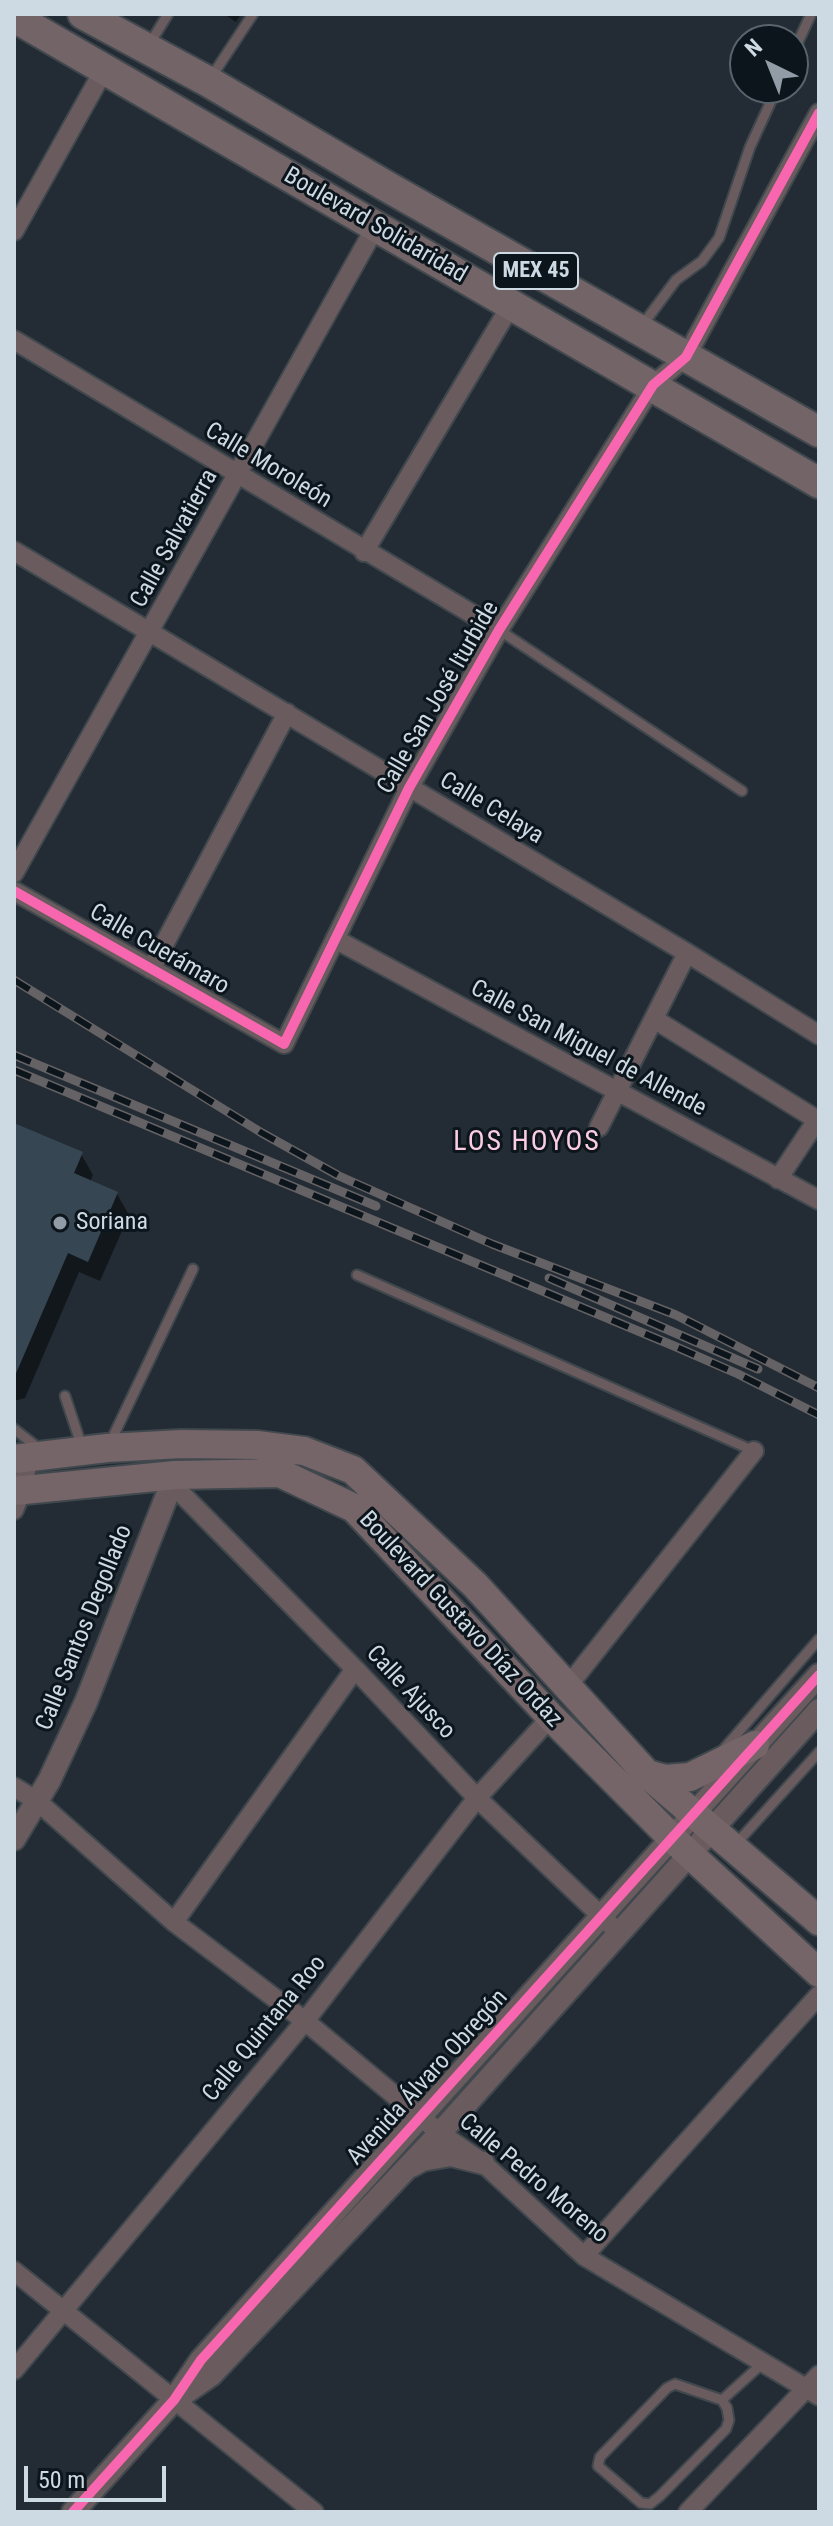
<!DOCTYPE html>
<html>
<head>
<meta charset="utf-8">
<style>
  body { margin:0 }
  #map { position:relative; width:833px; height:2526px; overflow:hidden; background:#232c34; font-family:"Roboto Condensed",sans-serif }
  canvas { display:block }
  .frame { position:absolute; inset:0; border:16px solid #cdd9e3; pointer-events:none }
  .north { position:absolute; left:729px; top:24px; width:80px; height:80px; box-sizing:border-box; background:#0c151b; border:2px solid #59636b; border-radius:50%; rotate:317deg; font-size:22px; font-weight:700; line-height:32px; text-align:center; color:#cdd9e3 }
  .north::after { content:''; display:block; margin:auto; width:28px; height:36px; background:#929ca6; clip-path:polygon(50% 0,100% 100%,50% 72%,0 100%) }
  .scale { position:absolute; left:24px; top:2466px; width:142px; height:36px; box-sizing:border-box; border:4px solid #cdd9e3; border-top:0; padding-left:10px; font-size:24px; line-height:28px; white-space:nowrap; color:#cdd9e3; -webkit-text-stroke:6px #0c151b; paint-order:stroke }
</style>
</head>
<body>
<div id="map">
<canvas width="833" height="2526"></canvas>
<div class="frame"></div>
<div class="north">N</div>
<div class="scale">50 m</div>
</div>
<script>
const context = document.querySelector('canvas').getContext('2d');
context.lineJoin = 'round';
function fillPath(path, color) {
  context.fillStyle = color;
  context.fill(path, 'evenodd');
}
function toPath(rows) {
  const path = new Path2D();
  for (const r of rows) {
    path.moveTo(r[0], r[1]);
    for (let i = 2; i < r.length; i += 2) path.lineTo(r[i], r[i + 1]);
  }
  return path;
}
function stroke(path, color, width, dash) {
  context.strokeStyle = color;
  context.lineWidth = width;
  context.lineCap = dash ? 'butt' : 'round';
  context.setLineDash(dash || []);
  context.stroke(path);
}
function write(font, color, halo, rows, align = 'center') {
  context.font = font + ' "Roboto Condensed",sans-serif';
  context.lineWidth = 6;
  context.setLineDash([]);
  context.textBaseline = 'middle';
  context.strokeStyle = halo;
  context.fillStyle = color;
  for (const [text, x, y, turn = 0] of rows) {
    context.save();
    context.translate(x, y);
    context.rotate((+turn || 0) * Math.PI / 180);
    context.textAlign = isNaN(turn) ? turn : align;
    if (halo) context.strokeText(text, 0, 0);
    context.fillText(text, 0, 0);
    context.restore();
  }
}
fillPath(toPath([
  [224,14,241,14,236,22],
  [14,1125,81,1154,93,1175,90,1182,117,1194,129,1215,100,1281,79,1272,25,1398,14,1401]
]), '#0007');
fillPath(toPath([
  [14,1123,83,1152,74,1173,118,1192,88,1262,68,1253,14,1378]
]), '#364753');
const service = toPath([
  [149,45,168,14],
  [793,53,811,14],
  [210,79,253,14],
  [641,327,676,280,702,261,719,238,750,147,777,88],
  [499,630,742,791],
  [357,1275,754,1451],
  [65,1396,82,1447],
  [14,1429,41,1450],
  [109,1445,193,1269],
  [723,1750,819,1639],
  [735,1845,819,1752],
  [675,2384,722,2400,727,2408,729,2420,726,2429,660,2496,650,2504,641,2503,598,2466,600,2457,667,2388,675,2384],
  [722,2400,764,2362]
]);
const minor = toPath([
  [14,231,105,68],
  [14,340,499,630],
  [14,551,687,953,819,1035],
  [364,552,511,305],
  [14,873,376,226],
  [14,891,284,1044,409,788,499,630,653,385,686,357,819,113],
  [335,939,819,1200],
  [151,969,287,713],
  [654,1019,819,1121],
  [599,1127,687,953],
  [778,1179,817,1120],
  [171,1483,355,1669,477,1798,618,1932],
  [14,1510,22,1490,29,1457],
  [568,1686,754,1451],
  [14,1787,37,1801,174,1922,305,2021,440,2133,483,2163,584,2256,819,2396],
  [174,1922,355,1669],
  [584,2256,819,1995],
  [14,2271,314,2512],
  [14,2370,305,2021,477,1798,551,1717],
  [688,2512,819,2375]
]);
const tertiary = toPath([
  [14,1839,49,1781,86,1702,175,1475],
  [411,2166,422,2160,451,2155,483,2163],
  [185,2393,211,2375,440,2133,819,1710],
  [73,2512,174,2400,201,2360,819,1675]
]);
const primary = toPath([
  [14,1459,107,1448,182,1444,257,1445,304,1451,353,1470,475,1585,647,1774,819,1921],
  [14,1491,175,1475,280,1473,354,1508,551,1717,672,1838,819,1973],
  [647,1774,665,1779,690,1777,755,1745]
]);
const trunk = toPath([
  [83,14,209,82,386,186,819,432],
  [14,17,819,483]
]);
stroke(service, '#40484e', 13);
stroke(minor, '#40484e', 22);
stroke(tertiary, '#40484e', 26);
stroke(primary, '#40484e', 32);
stroke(trunk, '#40484e', 34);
stroke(service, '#6a5c5e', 9);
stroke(minor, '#6a5c5e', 18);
stroke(tertiary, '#6a5c5e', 22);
stroke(primary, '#756568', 28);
stroke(trunk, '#726467', 30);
const rail = toPath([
  [14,980,262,1133,339,1176,492,1244,676,1315,819,1388],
  [14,1055,376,1206],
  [14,1070,674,1346,738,1374,819,1415],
  [549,1278,758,1369]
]);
stroke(rail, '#656265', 9);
stroke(rail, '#0c151b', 6, [18]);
stroke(toPath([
  [14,891,284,1044,409,788,499,630,653,385,686,357,819,113],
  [73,2512,174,2400,201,2360,819,1675]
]), '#f766af', 10);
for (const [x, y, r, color] of [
  [60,1223,8,"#929ca6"]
]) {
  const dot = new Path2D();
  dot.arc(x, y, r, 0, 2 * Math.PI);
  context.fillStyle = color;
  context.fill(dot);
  stroke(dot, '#0c151b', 3);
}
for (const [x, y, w] of [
  [536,271,84]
]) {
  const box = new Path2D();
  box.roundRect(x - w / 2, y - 18, w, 36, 6);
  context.fillStyle = '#0c151b';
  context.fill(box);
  stroke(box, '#cdd9e3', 2);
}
write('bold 22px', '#cdd9e3', null, [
  ["MEX 45",536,271]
]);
write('24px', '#cdd9e3', '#0c151b', [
  ["Boulevard Solidaridad",375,226,30],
  ["Calle Moroleón",268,466,31],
  ["Calle Salvatierra",175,539,-61],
  ["Calle San José Iturbide",439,698,-60],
  ["Calle Celaya",491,809,31],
  ["Calle Cuerámaro",159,950,30],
  ["Calle San Miguel de Allende",588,1049,28],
  ["Boulevard Gustavo Díaz Ordaz",460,1620,47],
  ["Calle Santos Degollado",85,1628,-68],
  ["Calle Ajusco",410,1693,47],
  ["Calle Quintana Roo",265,2029,-51],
  ["Avenida Álvaro Obregón",428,2078,-48],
  ["Calle Pedro Moreno",533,2179,40]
]);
write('24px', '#cdd9e3', '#0c151b', [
  ["Soriana",76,1223]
], 'left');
context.letterSpacing = '2px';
write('28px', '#fbcde4', '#0c151b', [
  ["LOS HOYOS",527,1143]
]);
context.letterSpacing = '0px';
</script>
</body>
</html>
